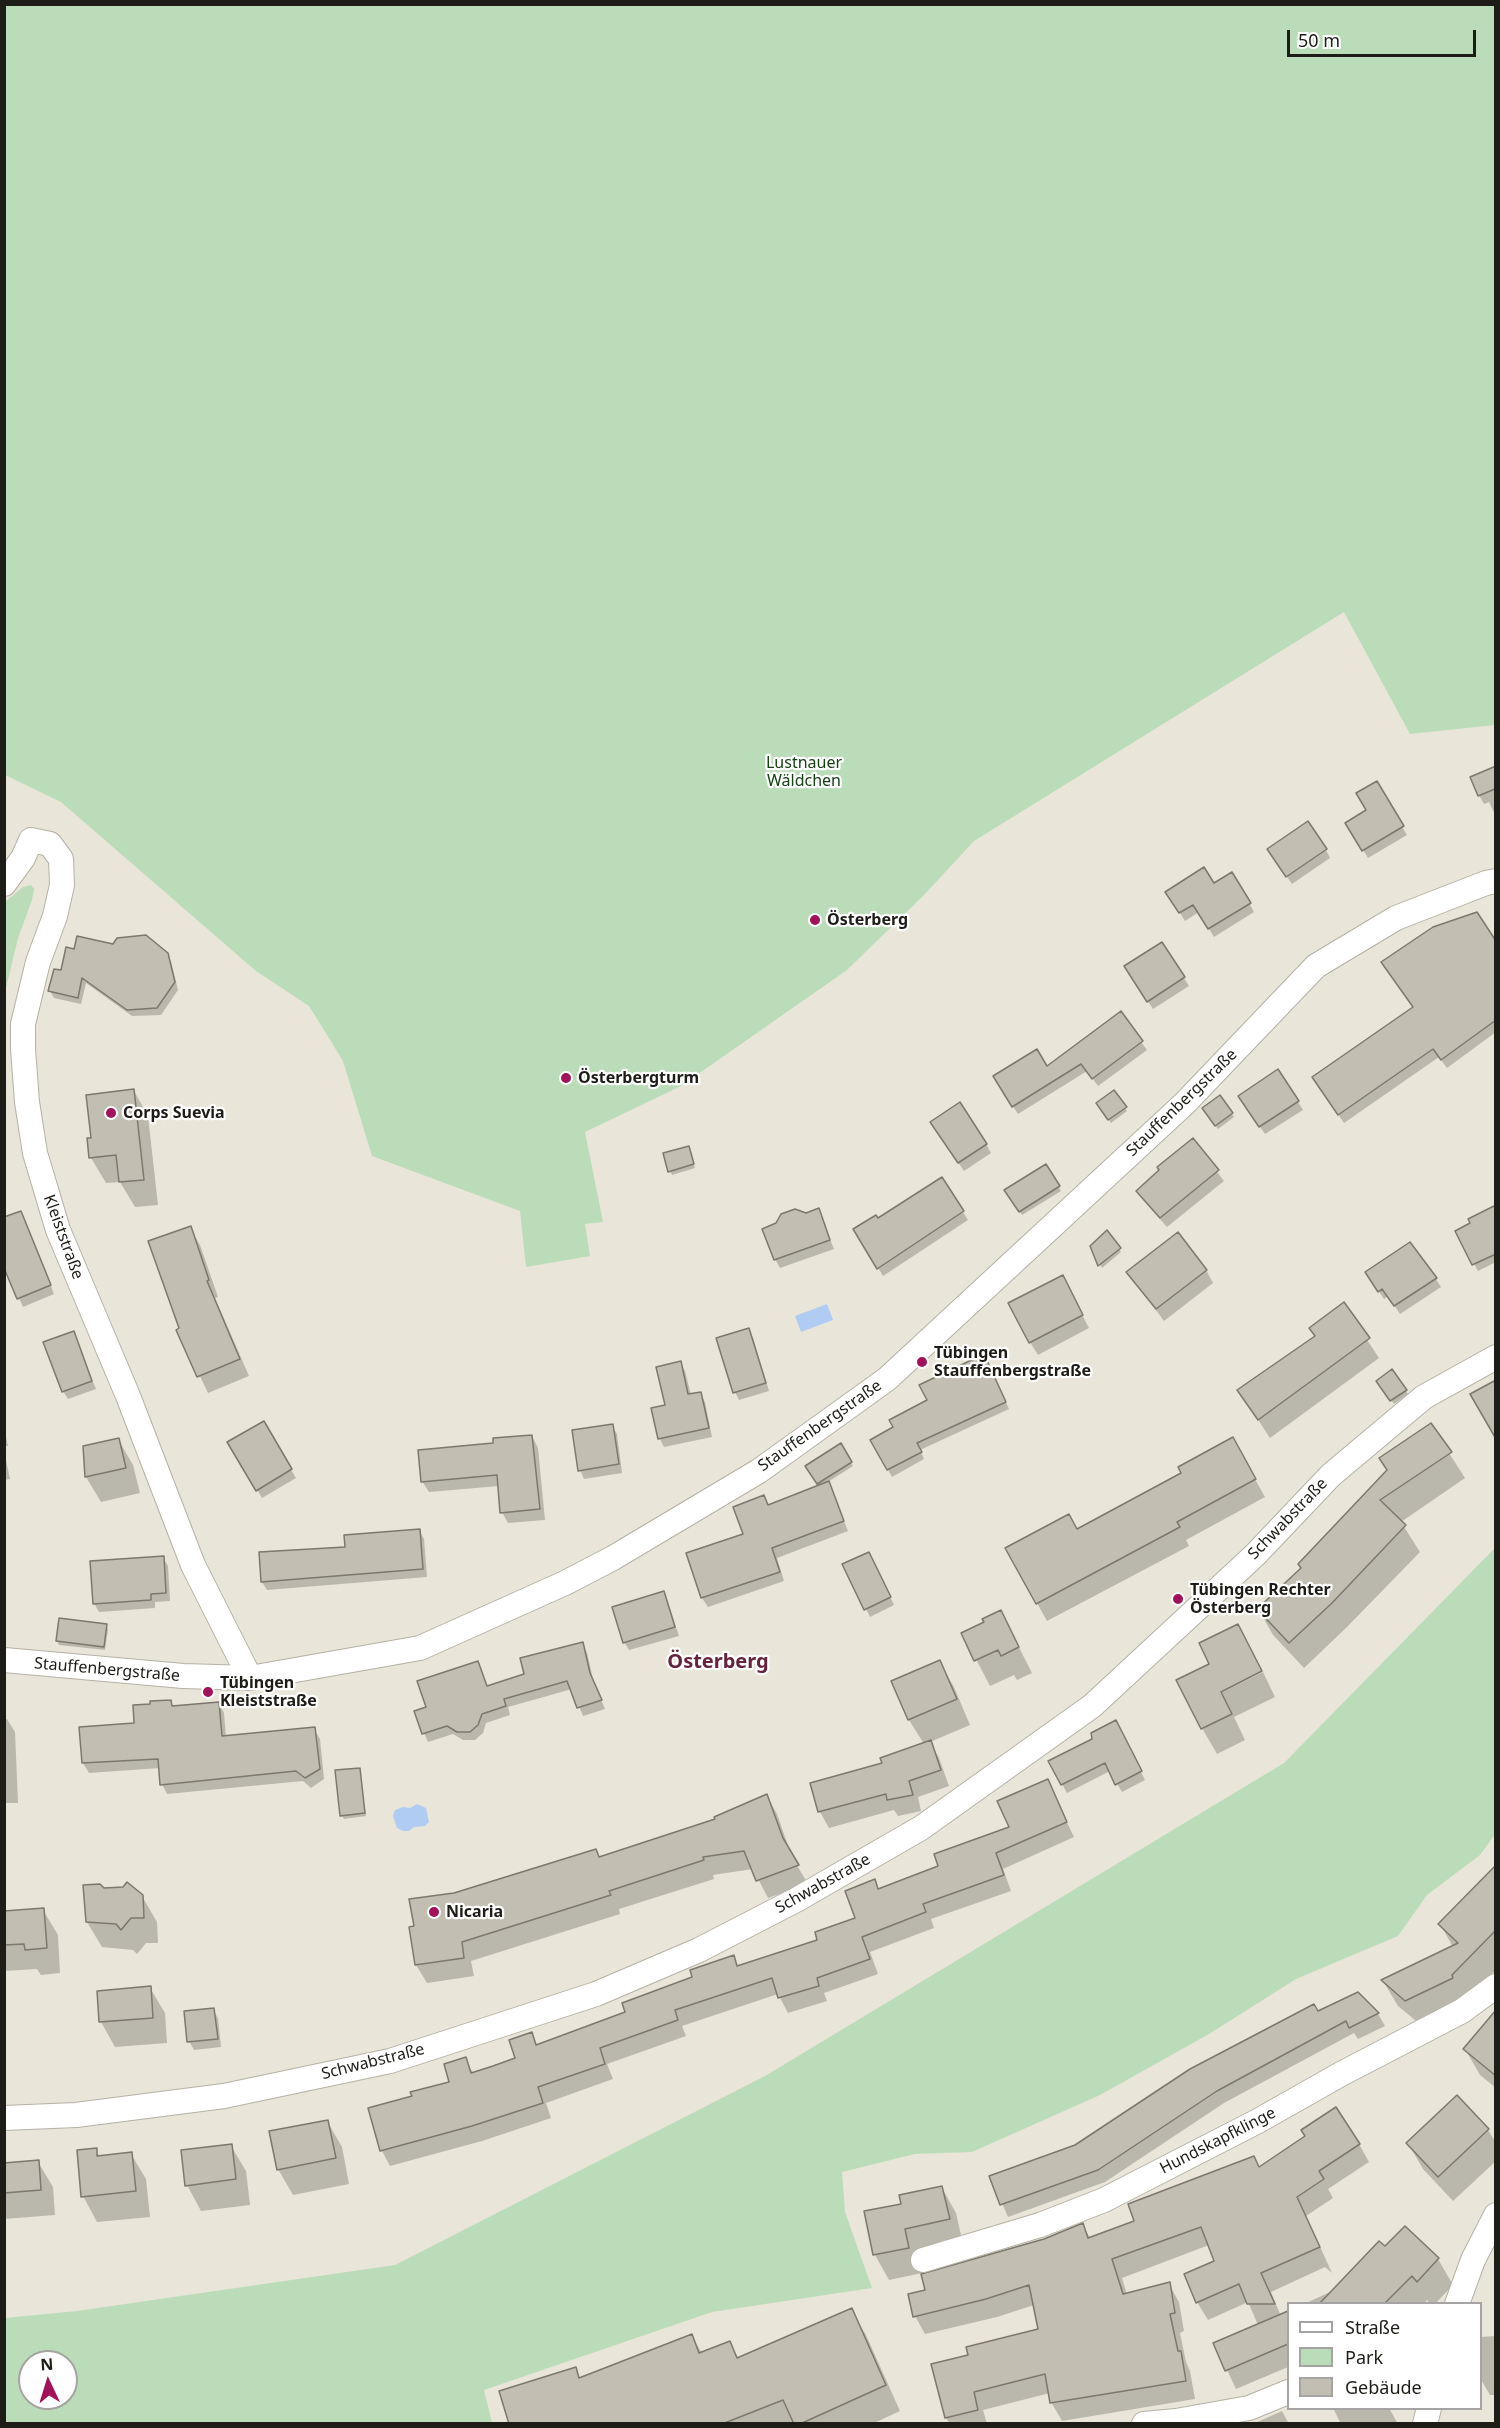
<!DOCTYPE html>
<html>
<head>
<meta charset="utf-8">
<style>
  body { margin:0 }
  #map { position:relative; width:1500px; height:2428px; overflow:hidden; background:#e9e5d8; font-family:"Noto Sans",sans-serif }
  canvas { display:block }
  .frame { position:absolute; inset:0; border:6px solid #1d1c17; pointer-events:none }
  .legend { position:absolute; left:1287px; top:2302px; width:195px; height:108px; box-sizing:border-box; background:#fff; border:2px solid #a5a4a2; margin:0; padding:8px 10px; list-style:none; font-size:18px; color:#1d1c17 }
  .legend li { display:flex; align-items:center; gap:12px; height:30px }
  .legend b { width:30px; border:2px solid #a5a4a2 }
  .north { position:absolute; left:18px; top:2350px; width:60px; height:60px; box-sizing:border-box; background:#fff; border:2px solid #a5a4a2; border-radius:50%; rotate:356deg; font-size:16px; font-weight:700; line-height:24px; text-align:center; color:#1d1c17 }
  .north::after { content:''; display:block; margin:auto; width:21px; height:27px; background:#a1125a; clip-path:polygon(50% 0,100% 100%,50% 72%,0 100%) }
  .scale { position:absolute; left:1287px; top:30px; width:189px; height:27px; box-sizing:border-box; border:3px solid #1d1c17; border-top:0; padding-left:8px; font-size:18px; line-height:21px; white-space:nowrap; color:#1d1c17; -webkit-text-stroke:4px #fff; paint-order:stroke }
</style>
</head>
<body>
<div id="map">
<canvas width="1500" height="2428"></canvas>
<div class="frame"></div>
<ul class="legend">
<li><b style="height:8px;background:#fff"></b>Straße</li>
<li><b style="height:16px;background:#bbdcb9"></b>Park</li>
<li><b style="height:16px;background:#c3beb2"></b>Gebäude</li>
</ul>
<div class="north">N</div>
<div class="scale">50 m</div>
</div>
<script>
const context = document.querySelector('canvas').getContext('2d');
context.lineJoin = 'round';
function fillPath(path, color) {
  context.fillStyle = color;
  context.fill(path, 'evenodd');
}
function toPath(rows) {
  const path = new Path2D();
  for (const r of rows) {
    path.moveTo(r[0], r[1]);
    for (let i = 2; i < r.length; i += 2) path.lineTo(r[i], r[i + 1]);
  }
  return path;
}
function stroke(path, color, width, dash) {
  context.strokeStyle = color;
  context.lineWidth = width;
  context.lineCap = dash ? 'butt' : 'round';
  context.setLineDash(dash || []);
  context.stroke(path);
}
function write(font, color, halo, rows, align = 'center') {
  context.font = font + ' "Noto Sans",sans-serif';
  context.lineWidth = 4.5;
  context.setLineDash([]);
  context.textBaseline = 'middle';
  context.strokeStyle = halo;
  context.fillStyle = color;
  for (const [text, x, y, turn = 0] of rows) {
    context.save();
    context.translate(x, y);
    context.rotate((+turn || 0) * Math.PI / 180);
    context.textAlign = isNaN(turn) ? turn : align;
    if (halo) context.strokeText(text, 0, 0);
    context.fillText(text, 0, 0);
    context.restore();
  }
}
fillPath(toPath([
  [4,5,1495,5,1495,725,1410,734,1344,612,974,841,924,895,847,970,681,1086,585,1132,603,1222,585,1224,590,1256,526,1267,520,1211,372,1156,343,1061,309,1006,256,971,61,802,5,775],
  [31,885,34,889,32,900,18,938,6,988,5,902,23,887],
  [1495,1548,1496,1833,1480,1855,1427,1895,1398,1936,1296,1979,1209,2034,1100,2095,972,2152,915,2154,842,2172,845,2212,872,2288,712,2312,484,2390,492,2423,5,2423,5,2318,77,2311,395,2265,765,2076,1284,1763],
  [30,2362,66,2362,66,2398,30,2398]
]), '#bbdcb9');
fillPath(toPath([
  [827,1304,833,1320,801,1332,795,1316],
  [417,1804,426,1808,429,1822,425,1826,414,1827,409,1831,403,1831,397,1828,393,1816,395,1810,403,1807,410,1808]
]), '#b1ccf3');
fillPath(toPath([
  [1496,768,1496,817,1489,802,1484,804,1479,795],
  [1376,783,1407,835,1368,858,1347,823,1368,811],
  [1326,850,1330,858,1292,884,1274,858],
  [1214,885,1249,903,1254,912,1214,937,1199,912,1185,921,1172,900],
  [1496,943,1496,1032,1447,1068,1439,1057,1344,1123,1319,1086],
  [1162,944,1189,986,1153,1009,1131,975],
  [113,945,166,954,171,962,178,990,161,1015,132,1016,86,983,81,1004,54,998,50,991,75,951],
  [1120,1013,1147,1050,1098,1086,1087,1071,1018,1114,999,1085,1047,1068],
  [134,1091,148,1116,158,1205,135,1207,120,1182,106,1183,91,1158,93,1139],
  [1220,1097,1234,1117,1218,1129,1206,1112],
  [1298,1102,1303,1110,1265,1134,1245,1105],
  [1100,1107,1125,1108,1127,1111,1111,1123],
  [937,1131,986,1144,991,1153,964,1171],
  [1193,1140,1224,1181,1167,1227,1144,1201,1138,1191],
  [689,1148,695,1168,672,1175,670,1171],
  [1045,1166,1061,1191,1022,1215,1006,1191],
  [942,1179,968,1220,883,1276,855,1229,877,1220],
  [818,1210,834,1249,780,1268,775,1259,777,1225],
  [1496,1218,1496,1262,1478,1271,1457,1231],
  [25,1221,54,1294,23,1307,4,1264],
  [190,1228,200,1245,218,1297,215,1298,249,1376,208,1393,178,1330,181,1329],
  [1091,1247,1119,1249,1121,1252,1102,1268],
  [1206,1270,1213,1283,1164,1321,1128,1272],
  [1436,1279,1441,1287,1400,1314,1388,1296,1384,1299,1371,1280],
  [1069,1290,1089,1328,1038,1355,1030,1342],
  [1344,1305,1379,1358,1270,1438,1239,1391,1317,1337],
  [748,1330,753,1338,769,1391,739,1400,735,1392],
  [73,1333,96,1389,68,1399,63,1391],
  [680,1363,685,1371,691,1395,700,1393,705,1402,712,1437,664,1447,660,1439,653,1409,666,1406],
  [988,1363,1009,1409,920,1450,924,1459,892,1477,872,1440,895,1428,929,1401],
  [1380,1385,1406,1391,1408,1394,1394,1404],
  [263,1423,296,1478,262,1498,229,1443],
  [1431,1425,1465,1478,1401,1522,1420,1552,1346,1628,1304,1668,1273,1635,1259,1610,1302,1569],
  [612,1426,617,1434,622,1473,584,1479,580,1470],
  [4,1428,8,1446,4,1446],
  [532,1436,538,1448,545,1520,508,1523,502,1512,499,1486,429,1492,422,1481,495,1444],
  [118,1439,133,1465,140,1493,101,1502,86,1477,84,1447],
  [840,1446,853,1466,828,1482,848,1531,777,1558,784,1581,708,1607,702,1598,745,1535,763,1497,769,1506,820,1486,807,1467],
  [4,1451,10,1479,4,1480],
  [1242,1456,1265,1497,1186,1540,1189,1546,1047,1621,1037,1603,1077,1531],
  [419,1530,424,1539,427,1577,267,1590,262,1582,346,1549],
  [163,1558,168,1566,170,1601,155,1602,155,1608,99,1612,94,1603],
  [873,1562,894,1605,870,1617,866,1609],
  [664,1593,668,1602,679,1636,629,1650,624,1642],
  [1001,1612,1032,1673,1017,1680,1014,1675,990,1686,963,1634,986,1623],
  [106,1626,108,1629,105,1650,59,1645,57,1641],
  [1238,1626,1262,1670,1223,1689,1223,1692,1263,1672,1275,1697,1234,1717,1245,1740,1217,1754,1202,1728,1211,1665],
  [582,1644,587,1653,594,1683,605,1709,583,1716,572,1689,508,1707,510,1715,486,1723,483,1733,475,1740,463,1740,453,1734,428,1742,424,1733,427,1708,478,1663,488,1687,526,1675],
  [939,1662,954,1687,970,1725,930,1742,939,1758,949,1786,918,1797,921,1811,898,1816,894,1810,829,1828,820,1812,812,1784,884,1764,924,1744,909,1720,893,1681],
  [170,1701,174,1708,219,1704,224,1713,226,1737,314,1729,320,1739,324,1779,311,1788,303,1781,167,1794,162,1784,160,1768,89,1773,83,1763],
  [7,1719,15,1732,18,1803,4,1803,4,1720],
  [1120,1730,1145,1780,1122,1792,1110,1771,1067,1793,1050,1762],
  [359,1769,366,1816,344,1819,342,1815],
  [1047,1781,1074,1837,1003,1869,1011,1891,931,1919,934,1928,870,1952,878,1974,824,1993,827,2001,788,2013,778,1994,682,2026,686,2036,607,2064,613,2079,546,2103,551,2118,482,2141,390,2166,382,2151,370,2109,413,2097,451,2083,465,2059,473,2073,517,2059,531,2034,538,2046,627,2013,733,1957,739,1967,819,1941,857,1919,874,1881,879,1890,940,1867,1011,1828],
  [767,1796,777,1814,792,1857,808,1884,768,1898,753,1869,713,1875,714,1879,619,1909,620,1914,471,1961,474,1976,427,1983,416,1965,410,1928,416,1927,454,1894,595,1850,600,1858,717,1820],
  [1496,1867,1496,1970,1465,2001,1421,2025,1398,2006,1383,1981,1453,1947,1440,1924],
  [103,1890,142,1896,157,1922,158,1943,146,1943,137,1954,133,1950,102,1947,87,1922],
  [43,1910,58,1935,60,1973,41,1975,37,1969,4,1971,4,1912],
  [150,1988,165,2013,167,2043,115,2047,101,2022],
  [1358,1993,1378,2014,1385,2026,1358,2039,1354,2033,1224,2103,1105,2182,1008,2217,991,2177,1075,2147,1318,2013],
  [213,2010,218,2018,221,2047,194,2050,189,2041],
  [1496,2018,1496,2088,1480,2075,1465,2049],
  [327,2121,342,2147,349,2184,293,2195,278,2169],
  [1488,2130,1496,2143,1496,2161,1453,2201,1423,2169,1408,2143],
  [1359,2144,1369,2162,1328,2189,1333,2198,1306,2216,1332,2273,1325,2267,1271,2292,1280,2314,1288,2310,1288,2367,1236,2389,1215,2344,1258,2325,1248,2302,1208,2320,1197,2302,1216,2262,1209,2245,1122,2278,1127,2295,1169,2284,1179,2302,1184,2331,1180,2333,1186,2362,1190,2371,1195,2399,1062,2421,1051,2402,1050,2393,983,2410,987,2424,950,2424,946,2418,970,2356,1040,2330,1034,2305,997,2317,925,2334,915,2316,926,2291,922,2273,889,2280,875,2255,866,2213,903,2205,942,2188,956,2213,963,2244,918,2254,923,2275,1045,2240,1083,2225,1090,2238,1136,2222,1254,2158,1260,2168],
  [231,2146,246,2171,250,2205,201,2211,187,2185],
  [96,2150,100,2157,131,2154,146,2179,150,2217,97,2222,83,2196],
  [4,2158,8,2164,38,2162,53,2187,55,2215,4,2219],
  [1405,2228,1438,2259,1453,2285,1435,2304,1430,2304,1427,2300,1424,2304,1359,2304],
  [1330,2292,1337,2304,1304,2304],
  [851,2310,866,2335,900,2411,872,2424,510,2424,575,2369,581,2379,691,2335,702,2353,729,2342,739,2359],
  [1496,2336,1496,2395,1490,2395,1480,2378,1480,2337],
  [1333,2408,1389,2408,1398,2424,1341,2424],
  [1282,2411,1289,2424,1250,2424,1255,2423]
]), '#0003');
const building = toPath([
  [1496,766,1495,789,1478,796,1470,777,1496,766],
  [1377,781,1404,826,1362,851,1345,823,1366,810,1356,793,1377,781],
  [1308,821,1327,849,1286,877,1267,849,1308,821],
  [1204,867,1214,883,1232,872,1251,903,1208,929,1193,905,1179,913,1165,892,1204,867],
  [1477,912,1496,941,1496,1020,1441,1060,1433,1049,1338,1115,1312,1077,1413,1007,1381,962,1433,927,1477,912],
  [146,935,168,953,175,982,157,1008,127,1010,82,978,78,998,48,991,54,969,61,970,66,947,74,949,77,936,113,944,117,938,146,935],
  [1162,942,1185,977,1147,1002,1124,966,1162,942],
  [1121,1011,1143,1041,1092,1079,1081,1064,1012,1107,993,1076,1037,1049,1047,1066,1121,1011],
  [1278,1069,1299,1101,1259,1127,1238,1096,1278,1069],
  [134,1089,144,1180,119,1182,116,1155,89,1158,87,1138,91,1138,86,1095,134,1089],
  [1114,1090,1127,1107,1108,1120,1096,1103,1114,1090],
  [1220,1095,1233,1113,1215,1126,1202,1108,1220,1095],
  [960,1102,987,1144,958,1163,930,1122,960,1102],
  [1193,1138,1219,1170,1160,1218,1136,1191,1159,1170,1157,1167,1193,1138],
  [689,1146,694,1164,668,1172,663,1153,689,1146],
  [1046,1164,1060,1186,1019,1212,1004,1190,1046,1164],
  [942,1177,964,1211,877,1269,853,1229,876,1215,878,1218,942,1177],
  [1496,1205,1496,1254,1472,1265,1455,1231,1470,1223,1468,1219,1496,1205],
  [819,1208,830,1240,774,1260,762,1229,776,1223,781,1214,795,1209,806,1213,819,1208],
  [21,1211,51,1285,17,1299,4,1268,4,1217,21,1211],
  [191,1226,209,1280,207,1281,240,1359,197,1377,176,1330,179,1328,148,1241,191,1226],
  [1107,1230,1121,1248,1098,1266,1090,1246,1107,1230],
  [1178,1232,1207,1270,1156,1309,1126,1272,1178,1232],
  [1410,1242,1437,1278,1394,1306,1382,1289,1378,1292,1365,1272,1410,1242],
  [1063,1275,1083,1315,1029,1343,1008,1303,1063,1275],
  [1344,1302,1370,1338,1258,1420,1237,1390,1315,1336,1309,1328,1344,1302],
  [749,1328,766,1383,733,1393,716,1338,749,1328],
  [74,1331,92,1381,62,1392,43,1342,74,1331],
  [984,1354,1006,1402,917,1443,922,1452,887,1470,870,1440,893,1427,889,1420,927,1400,919,1385,984,1354],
  [681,1361,688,1394,701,1392,709,1428,658,1439,651,1408,665,1405,656,1367,681,1361],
  [1392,1369,1407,1390,1390,1401,1376,1381,1392,1369],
  [1496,1380,1496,1439,1470,1394,1496,1380],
  [264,1421,292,1469,256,1491,227,1442,264,1421],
  [1431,1423,1452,1452,1380,1500,1406,1525,1332,1603,1289,1643,1257,1609,1301,1568,1298,1564,1387,1470,1379,1458,1431,1423],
  [613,1424,619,1464,578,1471,572,1430,613,1424],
  [532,1435,540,1509,500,1513,497,1475,421,1482,418,1450,493,1443,493,1438,532,1435],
  [1233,1437,1256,1479,1177,1522,1180,1527,1036,1604,1005,1548,1069,1514,1077,1529,1181,1473,1178,1467,1233,1437],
  [119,1438,126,1468,85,1477,83,1446,119,1438],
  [841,1443,852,1462,817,1484,805,1466,841,1443],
  [829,1481,844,1521,772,1548,780,1572,701,1598,686,1553,743,1534,733,1507,764,1495,768,1505,829,1481],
  [420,1529,423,1569,261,1582,259,1552,345,1547,344,1535,420,1529],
  [869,1552,891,1597,864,1610,842,1564,869,1552],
  [164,1556,166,1593,151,1594,151,1600,93,1604,90,1561,164,1556],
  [664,1591,675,1627,623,1643,612,1607,664,1591],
  [1001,1610,1019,1647,1001,1656,998,1650,974,1661,961,1633,984,1622,982,1619,1001,1610],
  [59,1618,107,1624,104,1647,56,1641,59,1618],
  [1238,1624,1262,1671,1221,1692,1232,1714,1201,1729,1176,1680,1209,1664,1199,1643,1238,1624],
  [583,1642,590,1673,602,1700,577,1708,567,1681,504,1699,506,1706,482,1714,478,1725,470,1732,457,1732,447,1726,422,1734,414,1711,426,1707,417,1681,478,1661,487,1686,524,1674,520,1658,583,1642],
  [940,1660,957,1699,908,1720,891,1681,940,1660],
  [171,1700,172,1706,219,1702,222,1736,315,1727,320,1769,305,1778,296,1771,160,1785,158,1759,82,1763,79,1727,134,1723,133,1705,150,1704,150,1701,171,1700],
  [1116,1720,1142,1771,1115,1785,1105,1763,1061,1785,1048,1761,1092,1739,1091,1733,1116,1720],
  [931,1740,941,1770,909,1781,913,1795,887,1800,886,1794,818,1812,810,1783,882,1763,880,1758,931,1740],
  [360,1768,365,1813,340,1816,335,1770,360,1768],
  [1048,1779,1067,1822,996,1853,1004,1875,923,1904,926,1912,862,1937,870,1959,817,1978,819,1986,778,1998,772,1978,675,2010,678,2020,600,2048,605,2064,538,2087,543,2103,472,2126,380,2151,368,2108,412,2096,410,2092,449,2082,444,2064,466,2057,471,2073,493,2066,515,2058,509,2040,532,2032,536,2045,625,2012,622,2003,692,1977,690,1970,734,1955,737,1966,817,1940,815,1932,855,1918,845,1891,875,1879,878,1889,938,1866,934,1854,1009,1827,997,1801,1048,1779],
  [767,1794,783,1838,799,1865,756,1881,744,1851,703,1857,704,1860,609,1891,611,1895,462,1942,464,1958,415,1965,409,1927,414,1926,409,1899,454,1893,596,1849,599,1857,715,1819,714,1817,767,1794],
  [1496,1865,1496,1930,1452,1975,1453,1978,1405,2001,1381,1980,1458,1943,1438,1924,1496,1865],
  [127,1882,143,1895,144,1918,131,1918,121,1930,116,1924,86,1922,83,1885,100,1884,104,1888,123,1887,127,1882],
  [44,1908,47,1948,25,1950,24,1944,4,1945,4,1911,44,1908],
  [151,1986,153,2018,99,2022,97,1991,151,1986],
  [1358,1992,1379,2013,1349,2028,1346,2021,1217,2091,1098,2170,1000,2205,989,2176,1075,2145,1190,2069,1314,2004,1318,2011,1358,1992],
  [214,2008,218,2039,187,2042,184,2011,214,2008],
  [1496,2010,1496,2076,1463,2049,1496,2010],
  [1457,2095,1489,2129,1438,2177,1406,2143,1457,2095],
  [1336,2107,1360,2144,1319,2171,1324,2179,1297,2197,1320,2247,1261,2273,1275,2304,1247,2304,1239,2284,1196,2303,1184,2274,1214,2261,1201,2227,1112,2259,1123,2294,1170,2282,1175,2313,1170,2314,1178,2351,1181,2351,1186,2381,1050,2403,1045,2374,974,2392,978,2410,945,2418,931,2364,968,2355,966,2347,1038,2329,1029,2285,986,2299,913,2317,908,2294,925,2290,921,2274,1044,2239,1083,2223,1088,2238,1134,2221,1128,2204,1254,2156,1259,2167,1305,2136,1301,2130,1336,2107],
  [328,2120,336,2158,277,2170,269,2131,328,2120],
  [232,2144,236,2179,185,2186,181,2150,232,2144],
  [97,2148,97,2156,132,2152,136,2191,81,2197,77,2150,97,2148],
  [39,2160,41,2190,4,2193,4,2163,39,2160],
  [942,2186,950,2219,905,2229,909,2248,873,2255,864,2211,901,2204,899,2195,942,2186],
  [1405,2226,1439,2258,1417,2282,1412,2276,1384,2304,1319,2304,1379,2241,1385,2246,1405,2226],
  [852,2308,886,2385,800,2424,794,2424,783,2400,722,2424,509,2424,499,2391,576,2367,579,2378,692,2334,699,2353,730,2341,737,2358,852,2308],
  [1288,2311,1288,2344,1225,2371,1213,2343,1288,2311]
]);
fillPath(building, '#c3beb2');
stroke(building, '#7c786d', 1.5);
const street = toPath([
  [4,884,23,858,31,840,50,844,61,859,62,885,55,916,38,962,23,1024,23,1049,27,1102,35,1153,58,1230,128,1396,193,1565,250,1678],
  [4,1660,183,1676,250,1678,420,1648,565,1583,613,1558,759,1471,887,1379,1184,1104,1316,966,1396,918,1486,883,1496,881],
  [4,2118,76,2115,224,2096,390,2061,596,1994,699,1950,796,1900,921,1828,1092,1706,1255,1555,1331,1475,1424,1397,1496,1357],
  [923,2260,1040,2225,1104,2200,1258,2121,1341,2074,1462,2011,1496,1986],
  [1457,2304,1473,2260,1496,2215],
  [1144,2424,1176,2421,1249,2408,1288,2392],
  [1425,2424,1429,2408]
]);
stroke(street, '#b6b1a5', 26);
stroke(street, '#fff', 24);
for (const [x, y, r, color] of [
  [815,920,6,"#a1125a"],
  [566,1078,6,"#a1125a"],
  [111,1113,6,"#a1125a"],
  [922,1362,6,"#a1125a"],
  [1178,1599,6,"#a1125a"],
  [208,1692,6,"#a1125a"],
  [434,1912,6,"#a1125a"]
]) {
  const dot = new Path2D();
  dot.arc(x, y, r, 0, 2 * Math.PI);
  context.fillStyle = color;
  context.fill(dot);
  stroke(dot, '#fff', 2);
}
write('16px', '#134213', '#fff', [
  ["Lustnauer",804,763],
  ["Wäldchen",804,781]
]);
write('bold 16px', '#1d1c17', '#fff', [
  ["Österberg",827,920],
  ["Österbergturm",578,1078],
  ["Corps Suevia",123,1113],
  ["Tübingen",934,1353],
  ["Stauffenbergstraße",934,1371],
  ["Tübingen Rechter",1190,1590],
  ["Österberg",1190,1608],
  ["Tübingen",220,1683],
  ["Kleiststraße",220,1701],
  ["Nicaria",446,1912]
], 'left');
write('16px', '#1d1c17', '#fff', [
  ["Stauffenbergstraße",1182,1103,-44],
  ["Kleiststraße",63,1237,70],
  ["Stauffenbergstraße",820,1426,-35],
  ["Schwabstraße",1288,1519,-46],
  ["Stauffenbergstraße",107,1670,5],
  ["Schwabstraße",823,1884,-29],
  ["Schwabstraße",373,2062,-14],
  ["Hundskapfklinge",1218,2141,-27]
]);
write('bold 20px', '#65233e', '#fff', [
  ["Österberg",718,1662]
]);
</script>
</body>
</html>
